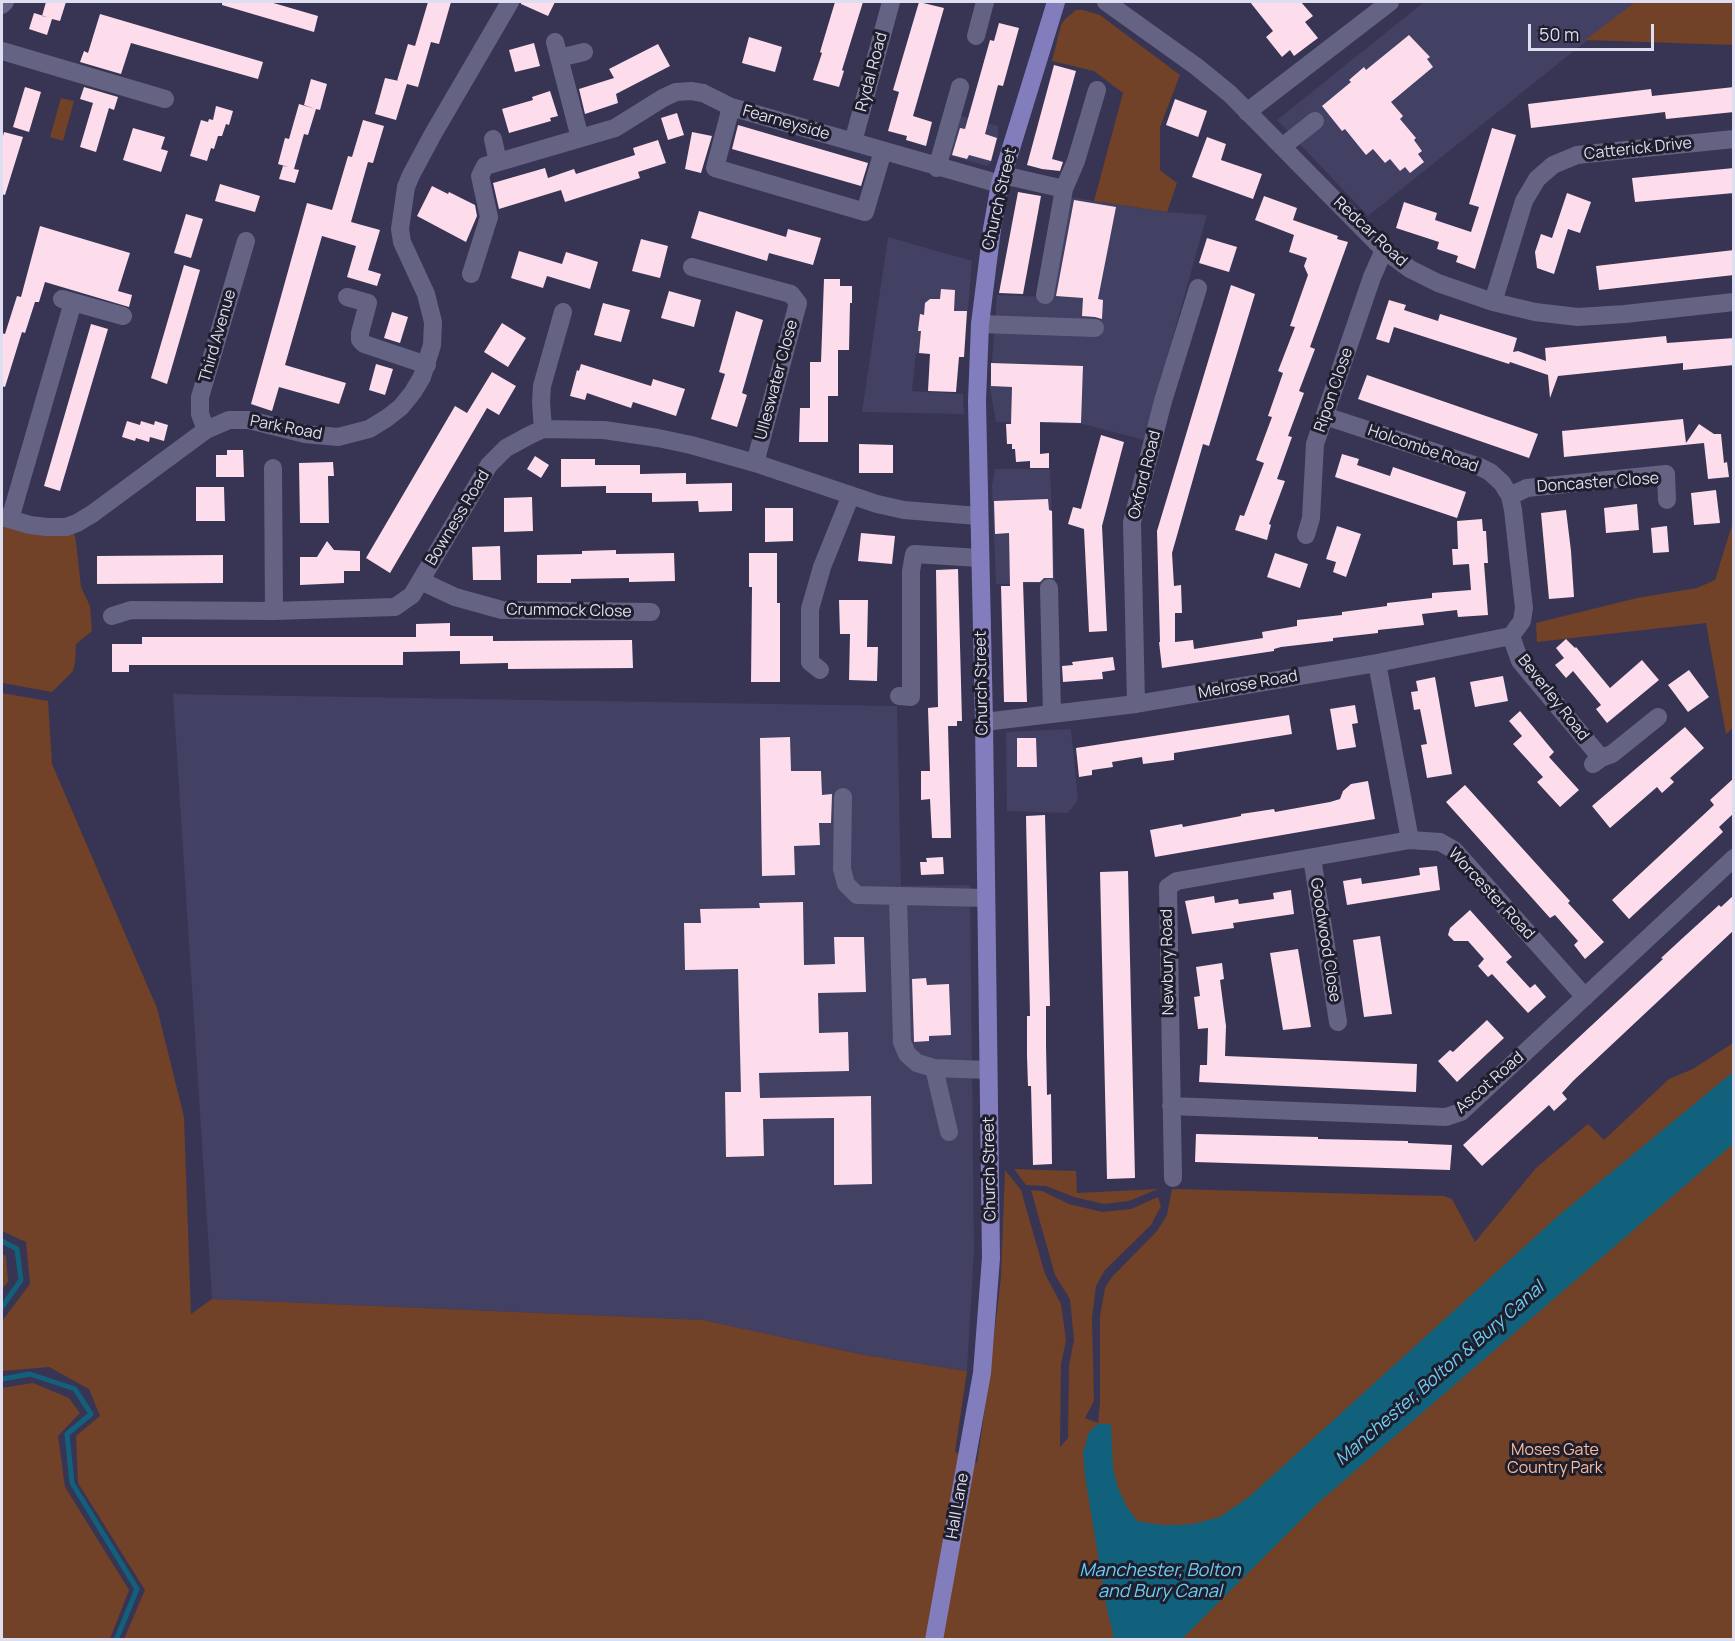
<!DOCTYPE html>
<html>
<head>
<meta charset="utf-8">
<style>
  body { margin:0 }
  #map { position:relative; width:1735px; height:1641px; overflow:hidden; background:#373553; font-family:Manrope,sans-serif }
  canvas { display:block }
  .frame { position:absolute; inset:0; border:3px solid #dedef1; pointer-events:none }
  .scale { position:absolute; left:1528px; top:24px; width:126px; height:27px; box-sizing:border-box; border:3px solid #dedef1; border-top:0; padding-left:8px; font-size:18px; line-height:21px; white-space:nowrap; color:#dedef1; -webkit-text-stroke:4px #1f1e2c; paint-order:stroke }
</style>
</head>
<body>
<div id="map">
<canvas width="1735" height="1641"></canvas>
<div class="frame"></div>
<div class="scale">50 m</div>
</div>
<script>
const context = document.querySelector('canvas').getContext('2d');
context.lineJoin = 'round';
function fillPath(path, color) {
  context.fillStyle = color;
  context.fill(path, 'evenodd');
}
function toPath(rows) {
  const path = new Path2D();
  for (const r of rows) {
    path.moveTo(r[0], r[1]);
    for (let i = 2; i < r.length; i += 2) path.lineTo(r[i], r[i + 1]);
  }
  return path;
}
function stroke(path, color, width, dash) {
  context.strokeStyle = color;
  context.lineWidth = width;
  context.lineCap = dash ? 'butt' : 'round';
  context.setLineDash(dash || []);
  context.stroke(path);
}
function write(font, color, halo, rows, align = 'center') {
  context.font = font + ' Manrope,sans-serif';
  context.lineWidth = 6;
  context.setLineDash([]);
  context.textBaseline = 'middle';
  context.strokeStyle = halo;
  context.fillStyle = color;
  for (const [text, x, y, turn = 0] of rows) {
    context.save();
    context.translate(x, y);
    context.rotate((+turn || 0) * Math.PI / 180);
    context.textAlign = isNaN(turn) ? turn : align;
    if (halo) context.strokeText(text, 0, 0);
    context.fillText(text, 0, 0);
    context.restore();
  }
}
fillPath(toPath([
  [1424,2,1635,2,1368,216,1277,120],
  [958,115,998,126,998,138,991,162,987,166,947,155],
  [1068,197,1167,212,1207,215,1144,440,1083,424,996,422,990,388,997,295,1049,297],
  [888,237,972,261,964,357,916,353,912,391,963,394,964,414,862,412],
  [995,469,1050,469,1055,583,996,584,992,486],
  [173,694,897,706,901,886,970,885,974,1251,967,1371,864,1355,703,1320,212,1299],
  [1071,729,1078,800,1068,813,1007,811,1006,732]
]), '#424063');
fillPath(toPath([
  [1635,2,1733,2,1733,45,1585,40],
  [1076,10,1083,10,1100,15,1180,75,1160,127,1160,170,1177,183,1167,212,1094,201,1123,93,1094,71,1052,61,1061,25,1065,19],
  [61,98,74,101,63,141,50,137],
  [1733,522,1734,727,1726,734,1706,623,1537,642,1536,623,1637,598,1697,588,1715,580],
  [2,524,74,533,76,541,81,587,90,606,92,631,76,644,75,662,73,671,52,692,2,683],
  [2,693,48,701,52,764,157,1008,184,1117,191,1314,212,1299,703,1320,864,1355,967,1371,955,1452,977,1463,988,1387,1001,1277,1005,1170,1021,1190,1045,1274,1061,1304,1066,1340,1061,1364,1060,1447,1068,1438,1069,1365,1074,1340,1070,1299,1055,1275,1031,1190,1042,1191,1069,1204,1102,1212,1131,1209,1158,1197,1161,1206,1151,1225,1105,1270,1096,1286,1092,1318,1094,1401,1085,1418,1098,1423,1100,1402,1100,1316,1105,1288,1112,1277,1157,1231,1167,1215,1172,1189,1444,1196,1452,1199,1475,1242,1536,1168,1588,1124,1604,1140,1669,1079,1693,1069,1733,1043,1733,1639,124,1639,145,1590,78,1483,76,1436,100,1416,89,1389,49,1367,2,1371,2,1321,30,1284,26,1242,2,1231],
  [1014,1169,1076,1171,1077,1193,1158,1189,1129,1201,1104,1204,1074,1197,1046,1186,1026,1185],
  [2,1254,6,1256,8,1282,2,1289],
  [33,1383,69,1398,80,1413,58,1436,65,1487,129,1590,110,1639,2,1639,2,1388]
]), '#714128');
fillPath(toPath([
  [1733,1072,1733,1144,1319,1502,1182,1639,1114,1639,1106,1604,1085,1476,1083,1453,1089,1432,1098,1424,1111,1424,1113,1468,1118,1488,1127,1507,1137,1521,1161,1525,1178,1525,1193,1524,1220,1517,1249,1497,1557,1217]
]), '#11617d');
stroke(toPath([
  [2,1241,17,1249,21,1280,2,1307],
  [2,1379,30,1374,75,1389,91,1414,67,1434,72,1483,137,1589,116,1640]
]), '#11617d', 5);
fillPath(toPath([
  [46,2,66,2,60,21,52,19,47,35,29,29,34,13,47,17,42,16],
  [222,2,270,2,318,16,314,32,222,5],
  [428,2,451,2,439,44,431,42,418,87,407,84,396,120,375,114,385,78,399,81,397,81,408,44,415,46],
  [521,2,555,2,548,16,521,4],
  [835,2,863,2,842,70,844,71,839,87,813,80,822,53,820,52],
  [919,2,944,8,913,116,932,122,926,146,906,140,907,136,888,131,899,92,893,90],
  [1250,2,1301,2,1313,16,1305,22,1318,38,1294,56,1290,50,1282,57,1266,37,1273,31],
  [100,14,263,62,258,79,131,43,121,74,80,62,84,51,88,53],
  [999,23,1019,28,1003,86,998,85,985,134,997,138,991,161,969,155,967,159,952,155,960,128,965,129,990,40,994,41],
  [1409,35,1430,57,1427,59,1433,67,1391,102,1403,116,1400,119,1416,138,1414,140,1422,151,1418,154,1424,162,1410,173,1405,167,1400,171,1390,159,1385,163,1373,149,1366,155,1345,129,1342,131,1322,106,1351,82,1349,80,1364,67,1366,70],
  [749,37,782,47,775,72,742,63],
  [534,43,540,66,515,72,509,50],
  [658,44,670,66,616,94,618,103,585,114,579,89,614,78,609,69],
  [1054,65,1076,71,1052,159,1063,162,1060,171,1042,169,1027,165],
  [311,79,327,84,320,110,316,109,308,135,304,134,294,169,299,170,295,183,279,179,283,166,288,167,278,164,285,138,289,139,299,104,315,109,304,105],
  [25,87,41,92,29,132,13,127],
  [84,87,118,97,114,110,109,108,96,152,80,147,93,103,80,99],
  [1734,87,1734,112,1666,119,1665,112,1531,128,1528,104,1651,89,1652,96],
  [550,91,558,116,550,118,551,121,509,133,502,109,533,100,532,97],
  [1175,99,1207,111,1198,137,1166,125],
  [216,106,233,111,229,125,226,124,222,136,218,136,214,149,211,148,207,161,190,156,201,120,208,122,209,119,213,120],
  [677,113,684,135,668,140,661,118],
  [363,120,384,126,373,163,368,162,351,222,380,230,368,270,381,274,377,286,347,277,356,246,322,236,285,365,346,383,339,404,279,387,272,411,251,404,307,203,332,210,348,156,352,157],
  [738,125,868,163,861,186,732,149],
  [133,128,165,137,161,149,168,151,161,172,123,160],
  [1492,128,1516,135,1475,269,1456,262,1458,256,1437,249,1439,242,1396,228,1404,202,1437,213,1435,220,1471,232,1479,207,1469,204],
  [4,132,23,137,5,195,2,194,2,140],
  [692,132,712,136,701,173,685,169],
  [1207,137,1226,144,1221,160,1262,174,1253,199,1192,177],
  [658,140,666,163,638,172,640,178,565,202,561,190,499,209,493,183,545,168,548,178,574,169,576,174,635,155,633,148],
  [1734,168,1734,193,1635,202,1632,178],
  [220,184,260,196,255,212,215,201],
  [432,186,448,194,449,192,475,205,477,216,466,242,417,216],
  [1018,192,1041,196,1023,294,999,293],
  [1567,193,1591,202,1580,233,1568,229,1554,274,1537,268,1535,252,1541,234,1552,238],
  [1264,196,1297,208,1293,220,1338,236,1337,239,1348,242,1310,347,1315,349,1299,391,1304,393,1288,436,1292,437,1277,479,1285,481,1269,524,1271,525,1267,540,1235,530,1240,515,1244,516,1264,463,1256,460,1272,417,1268,416,1283,373,1278,371,1295,327,1290,326,1308,275,1304,266,1307,258,1289,252,1294,235,1255,220],
  [1074,200,1116,207,1098,299,1103,300,1102,319,1095,317,1082,316,1083,298,1056,296],
  [699,211,786,237,788,229,821,238,813,265,769,253,767,261,691,238],
  [186,214,203,219,191,258,174,253],
  [40,226,130,253,118,291,132,295,129,307,45,282,39,302,35,302,25,333,22,332,5,387,2,386,2,333,5,334,17,296,21,297],
  [1207,238,1237,247,1229,272,1199,263],
  [641,239,668,246,660,278,632,271],
  [1734,250,1734,275,1599,290,1596,266],
  [519,251,562,264,566,252,598,262,590,289,547,276,543,288,511,278],
  [184,265,200,270,167,384,151,378],
  [824,279,840,279,840,286,852,286,852,303,850,303,849,350,838,350,838,396,828,396,828,442,799,442,800,408,810,408,810,362,821,362],
  [1231,285,1255,294,1209,446,1203,444,1172,553,1174,586,1181,585,1182,613,1175,613,1175,642,1193,640,1194,649,1263,638,1262,632,1297,626,1297,620,1342,615,1342,612,1387,606,1387,603,1432,598,1432,593,1471,590,1469,564,1453,565,1452,549,1458,549,1457,521,1482,519,1483,531,1486,531,1488,563,1484,563,1488,615,1458,617,1457,610,1422,614,1424,625,1378,630,1378,633,1333,638,1333,641,1281,647,1274,649,1274,651,1162,668,1159,642,1160,642,1157,531],
  [941,289,955,290,954,311,967,311,964,357,959,357,956,392,928,391,930,354,919,353,921,331,918,331,920,314,924,315,925,303,930,299,940,299],
  [669,291,701,300,694,327,661,318],
  [1389,300,1406,305,1404,310,1438,321,1440,314,1517,338,1513,352,1518,351,1546,361,1545,348,1666,336,1667,343,1734,338,1734,365,1683,370,1683,363,1558,376,1550,398,1548,375,1510,362,1509,364,1394,327,1389,343,1376,339],
  [603,303,630,310,621,342,594,335],
  [736,311,763,320,742,393,747,395,737,427,711,419,725,374,719,372],
  [392,312,408,317,400,343,384,338],
  [502,323,526,338,508,367,484,352],
  [91,324,108,329,60,491,44,486],
  [991,363,1083,366,1081,423,1040,422,1040,454,1049,453,1049,468,1030,468,1030,461,1016,462,1015,449,1012,449,1012,444,1007,444,1006,424,1011,424,1012,387,991,386],
  [376,364,393,369,385,395,369,390],
  [581,364,651,386,653,379,685,389,676,416,633,402,631,408,587,393,585,400,570,396,577,370,579,371],
  [492,372,516,386,499,415,487,408,390,573,366,558,455,406,467,413],
  [1367,375,1538,434,1529,458,1358,399],
  [1683,419,1686,443,1699,424,1714,434,1721,434,1724,463,1727,462,1729,477,1708,479,1704,443,1564,457,1562,431],
  [127,421,140,425,141,421,154,425,155,421,168,425,164,441,150,437,149,442,136,438,135,441,122,437],
  [1101,435,1124,442,1102,526,1107,631,1089,632,1084,529,1068,524,1073,507,1081,509],
  [859,444,893,445,893,473,859,473],
  [227,450,243,450,244,477,216,477,216,455,227,455],
  [1342,454,1359,459,1357,465,1390,476,1393,467,1466,492,1457,518,1335,477],
  [535,456,549,465,541,478,527,469],
  [561,459,595,459,595,465,640,465,640,474,686,473,686,484,732,483,732,511,699,512,698,501,652,502,652,493,606,493,606,486,561,487],
  [333,462,334,476,328,476,329,523,300,523,299,463],
  [196,487,224,487,225,521,196,521],
  [1716,490,1720,523,1694,525,1691,493],
  [532,497,533,531,504,532,504,498],
  [1048,499,1049,510,1052,511,1053,578,1044,578,1040,582,1023,582,1027,702,1004,702,1001,586,1010,586,1009,533,995,534,994,501],
  [1637,504,1639,530,1606,533,1604,508],
  [765,508,793,508,793,541,765,542],
  [1566,510,1571,551,1574,597,1549,599,1541,513],
  [1337,526,1361,534,1346,577,1333,572,1336,562,1326,559],
  [1667,526,1669,552,1653,553,1651,528],
  [861,533,895,536,892,564,858,561],
  [327,541,334,550,360,551,360,571,344,571,344,583,300,585,300,557,317,557],
  [500,546,501,580,473,580,472,547],
  [616,550,616,554,674,553,675,581,629,582,629,578,571,579,571,583,537,583,537,555,582,554,582,551],
  [749,553,777,553,777,603,780,603,780,682,751,682,752,587,749,587],
  [1275,553,1308,564,1300,588,1267,577],
  [223,555,223,583,97,584,97,556],
  [958,569,962,721,957,721,957,726,948,726,951,838,932,838,930,799,921,800,921,771,930,771,928,708,938,707,936,570],
  [839,600,868,600,867,647,878,647,877,681,849,680,850,634,840,634],
  [450,623,450,636,493,636,493,641,632,640,633,668,508,669,508,663,460,664,460,651,403,652,403,665,129,665,129,672,112,672,112,644,142,644,142,637,416,637,416,624],
  [1566,639,1575,648,1576,647,1610,688,1642,660,1659,680,1607,723,1596,709,1601,705,1573,671,1566,678,1555,665,1564,658,1556,648],
  [1113,657,1115,670,1102,672,1103,679,1063,682,1062,666,1073,665,1072,662],
  [1689,670,1709,697,1688,712,1668,685],
  [1503,676,1508,701,1475,707,1470,682],
  [1435,677,1452,774,1427,778,1421,745,1427,744,1420,709,1414,710,1411,692,1418,691,1416,681],
  [1355,705,1358,723,1352,724,1356,747,1337,750,1330,709],
  [1520,711,1554,752,1549,757,1579,790,1560,807,1537,782,1543,777,1513,744,1522,736,1509,721],
  [1289,715,1292,734,1174,753,1174,760,1143,764,1142,757,1112,762,1113,767,1092,770,1092,775,1079,777,1076,748],
  [1685,727,1704,748,1670,778,1674,782,1662,793,1657,787,1610,828,1592,806],
  [790,737,791,771,821,771,822,795,832,794,831,823,819,823,820,845,794,846,795,875,762,876,760,738],
  [1017,738,1036,738,1037,767,1017,767],
  [1734,778,1734,813,1719,827,1723,832,1629,919,1612,900,1714,805,1710,800],
  [1368,781,1375,819,1155,857,1150,830,1182,824,1183,827,1241,816,1241,814,1274,809,1275,812,1330,802,1340,799,1343,791,1351,784],
  [1465,785,1570,901,1568,903,1604,942,1585,959,1574,945,1578,941,1555,915,1550,918,1446,802],
  [1045,815,1050,1006,1046,1006,1046,1045,1047,1095,1051,1094,1052,1164,1033,1165,1031,1086,1028,1086,1027,1056,1027,1016,1030,1016,1026,816],
  [943,857,944,874,921,875,920,862,927,862,926,858],
  [1437,866,1440,890,1347,905,1343,881,1361,878,1362,884,1396,879,1420,875,1419,868],
  [1128,871,1135,1178,1107,1179,1100,872],
  [1291,890,1294,914,1233,923,1234,928,1192,934,1185,901,1214,896,1215,903,1238,899,1239,904,1274,899,1273,893],
  [1734,895,1734,930,1573,1081,1562,1093,1567,1099,1554,1111,1549,1105,1482,1166,1463,1145,1663,959,1661,958,1686,935,1719,905,1721,907],
  [803,902,804,965,835,964,834,937,864,937,866,992,818,993,819,1033,848,1032,849,1071,759,1073,760,1098,871,1096,872,1184,834,1185,834,1118,763,1119,764,1156,726,1157,725,1092,741,1092,738,969,685,970,684,923,701,923,700,909,760,908,759,903],
  [1470,910,1512,957,1506,962,1530,988,1535,984,1546,997,1528,1013,1492,974,1488,977,1478,966,1484,959,1468,941,1454,941,1448,935,1450,928],
  [1380,936,1392,1014,1364,1017,1353,940],
  [1298,949,1311,1027,1283,1030,1270,953],
  [1222,963,1224,979,1220,980,1226,1026,1225,1056,1417,1064,1416,1092,1199,1082,1200,1065,1207,1065,1208,1028,1198,1029,1194,997,1200,996,1196,967],
  [926,978,927,985,949,984,951,1035,929,1036,929,1041,914,1042,912,979],
  [1487,1020,1504,1038,1457,1082,1438,1061,1450,1050,1453,1052],
  [1196,1134,1318,1137,1318,1139,1408,1141,1408,1143,1452,1145,1450,1170,1195,1162]
]), '#fddcec');
stroke(toPath([
  [1106,2,1197,67,1230,94,1384,250,1410,269,1438,283,1493,302,1535,312,1578,317,1625,314,1734,302],
  [2,5,5,2],
  [976,36,985,2],
  [555,42,580,138],
  [2,51,165,99],
  [559,58,584,52],
  [731,107,715,168,865,212,883,151],
  [1247,112,1390,2],
  [493,139,498,162],
  [853,142,891,2],
  [1282,147,1315,121],
  [937,168,960,87],
  [1003,175,1064,189],
  [692,267,791,294,798,303,755,463],
  [471,274,489,217,480,176,485,166,615,128,663,98,676,92,691,91,703,93,731,107,1000,184],
  [1045,295,1064,189,1076,161,1097,90],
  [347,297,368,303,360,333,360,340,364,344,427,365],
  [62,299,123,316],
  [1493,302,1524,201,1537,179,1553,165,1577,155,1734,139],
  [980,324,1095,328],
  [1325,416,1480,467,1490,472,1502,483,1510,496,1513,510,1524,608,1522,621,1511,636],
  [543,429,541,402,542,386,563,312],
  [206,430,200,414,200,397,246,241],
  [273,468,274,611],
  [1510,496,1527,488,1666,474,1667,500],
  [2,517,30,525,47,527,66,527,77,523,92,514,206,430,229,420,249,420,305,434,338,437,369,429,387,418,401,407,413,392,422,377,432,345,433,322,426,294,402,242,400,229,406,187,411,175,433,134,510,2],
  [10,519,73,302],
  [1306,535,1311,518,1315,444,1372,277,1384,250],
  [421,581,455,597,502,610,651,612],
  [1049,588,1052,714],
  [112,616,131,610,274,611,395,607,412,595,489,465,506,448,530,435,543,429,604,430,658,438,691,445,755,463,877,504,904,510,978,516],
  [1511,636,1520,661,1601,758],
  [1377,663,1410,840,1440,842,1454,850,1585,997],
  [820,670,810,662,810,609,822,567,851,495],
  [899,696,911,697,911,571,914,554,980,558],
  [1136,704,1132,522,1163,401,1198,288],
  [984,722,1136,704,1377,663,1511,636],
  [1593,764,1601,758,1612,754,1658,717],
  [843,797,842,869,846,884,857,895,986,898],
  [1312,858,1338,1022],
  [898,897,902,1042,907,1054,917,1063,934,1068,988,1070],
  [934,1068,949,1132],
  [1171,1106,1446,1117,1461,1112,1734,858],
  [1173,1178,1168,887,1177,881,1410,840]
]), '#656384', 18);
stroke(toPath([
  [934,1640,982,1373,991,1258,984,722,977,401,980,324,992,229,1000,184,1056,2]
]), '#827dbc', 18);
write('16px', '#dedef1', '#1f1e2c', [
  ["Rydal Road",872,72,-75],
  ["Fearneyside",786,123,16],
  ["Catterick Drive",1638,149,-6],
  ["Church Street",1000,199,-77],
  ["Redcar Road",1370,232,43],
  ["Third Avenue",218,336,-74],
  ["Ulleswater Close",777,380,-75],
  ["Ripon Close",1334,390,-71],
  ["Park Road",286,428,11],
  ["Holcombe Road",1423,449,19],
  ["Oxford Road",1145,475,-76],
  ["Doncaster Close",1598,483,-4],
  ["Bowness Road",458,518,-59],
  ["Crummock Close",569,611,1],
  ["Church Street",982,683,-91],
  ["Melrose Road",1248,685,-10],
  ["Beverley Road",1553,698,52],
  ["Worcester Road",1491,894,47],
  ["Goodwood Close",1325,940,81],
  ["Newbury Road",1168,962,-91],
  ["Ascot Road",1490,1083,-41],
  ["Church Street",990,1169,-91],
  ["Hall Lane",958,1506,-80]
]);
write('16px', '#fabda0', '#1f1e2c', [
  ["Moses Gate",1555,1451],
  ["Country Park",1555,1469]
]);
write('italic 18px', '#6ccef6', '#1f1e2c', [
  ["Manchester, Bolton & Bury Canal",1440,1374,-41],
  ["Manchester, Bolton",1160,1571],
  ["and Bury Canal",1160,1592]
]);
</script>
</body>
</html>
